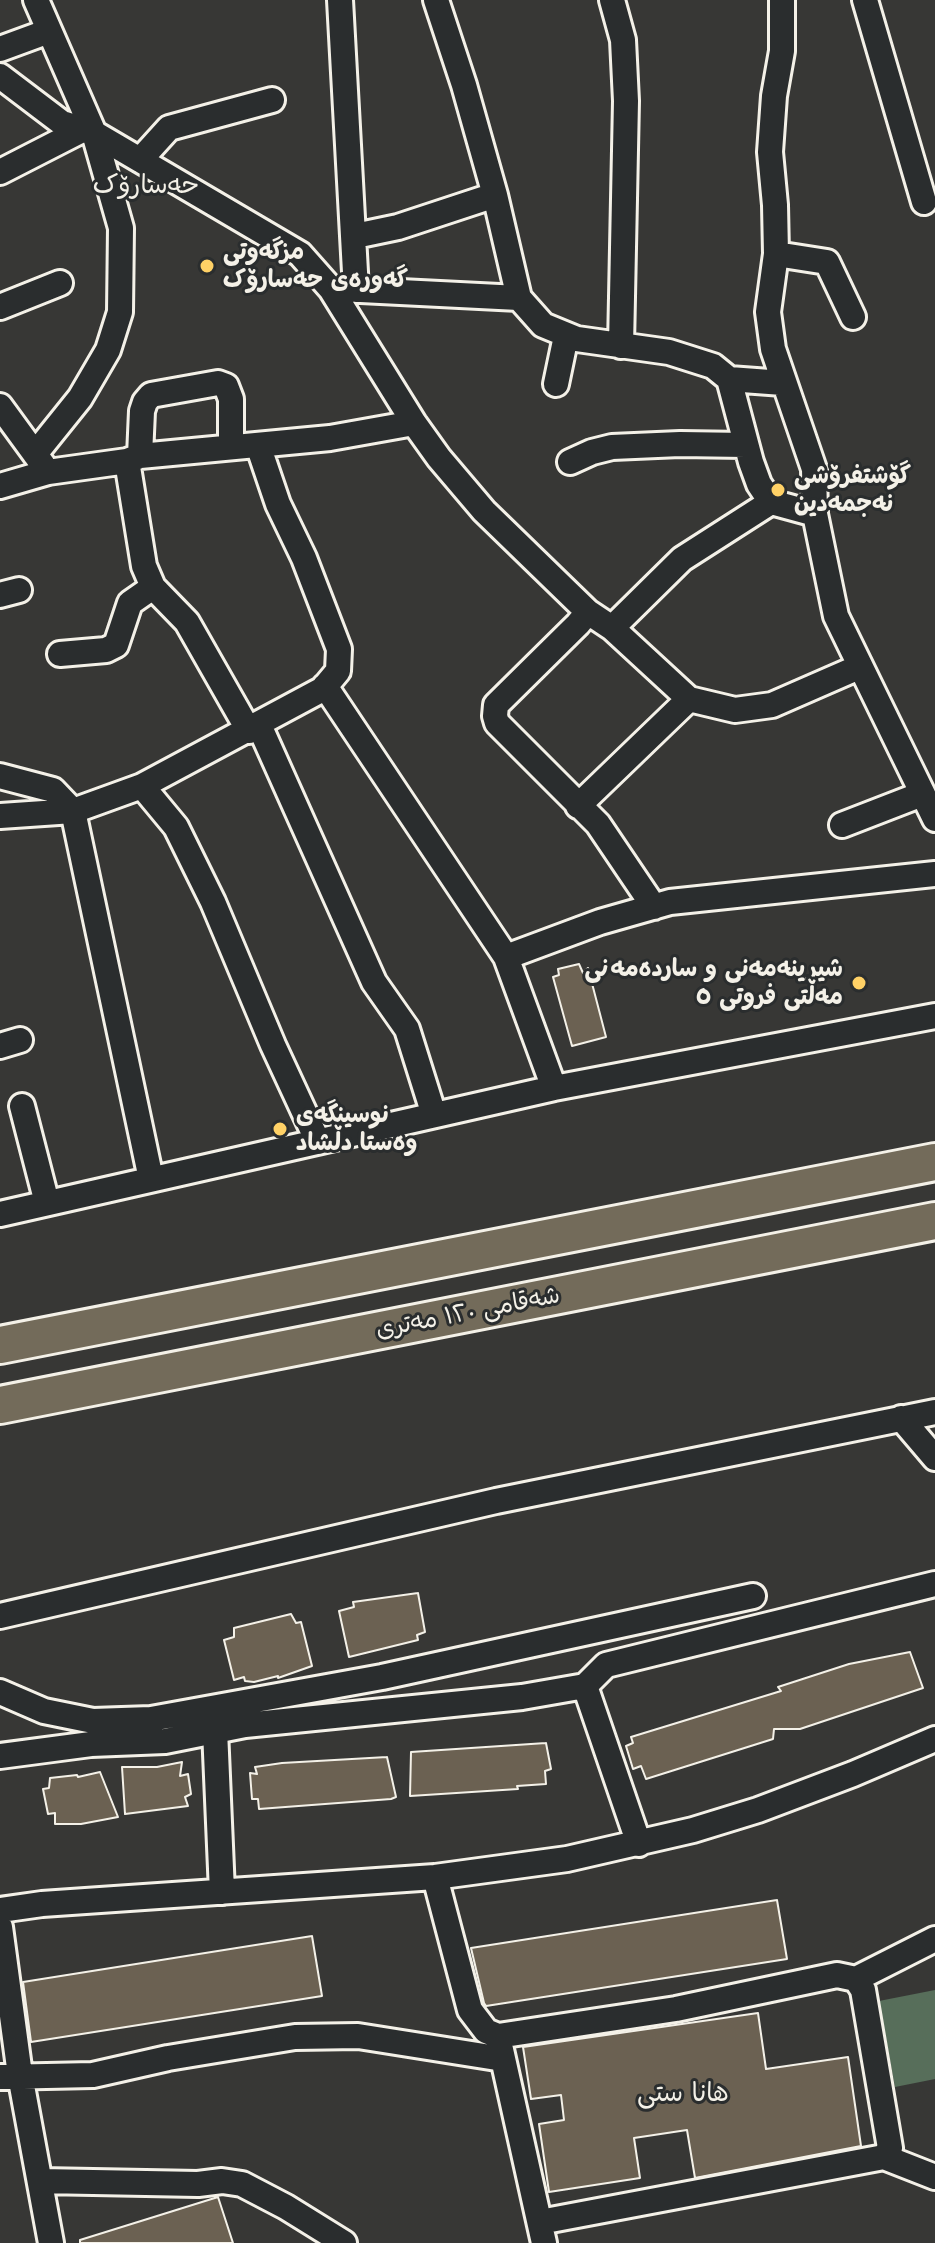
<!DOCTYPE html>
<html>
<head>
<meta charset="utf-8">
<style>
  body { margin:0 }
  canvas { display:block; background:#373735 }
</style>
</head>
<body>
<canvas width="935" height="2243"></canvas>
<script>
const context = document.querySelector('canvas').getContext('2d');
context.lineJoin = 'round';
function fillPath(path, color) {
  context.fillStyle = color;
  context.fill(path, 'evenodd');
}
function toPath(rows) {
  const path = new Path2D();
  for (const r of rows) {
    path.moveTo(r[0], r[1]);
    for (let i = 2; i < r.length; i += 2) path.lineTo(r[i], r[i + 1]);
  }
  return path;
}
function stroke(path, color, width, dash) {
  context.strokeStyle = color;
  context.lineWidth = width;
  context.lineCap = dash ? 'butt' : 'round';
  context.setLineDash(dash || []);
  context.stroke(path);
}
function write(font, color, halo, rows, align = 'center') {
  context.font = font + ' "Playpen Sans","Playpen Sans Arabic",sans-serif';
  context.lineWidth = 6;
  context.setLineDash([]);
  context.textBaseline = 'middle';
  context.strokeStyle = halo;
  context.fillStyle = color;
  for (const [text, x, y, turn = 0] of rows) {
    context.save();
    context.translate(x, y);
    context.rotate((+turn || 0) * Math.PI / 180);
    context.textAlign = isNaN(turn) ? turn : align;
    if (halo) context.strokeText(text, 0, 0);
    context.fillText(text, 0, 0);
    context.restore();
  }
}
fillPath(toPath([
  [935,1990,935,2079,895,2087,879,2001]
]), '#576e5a');
const building = toPath([
  [579,964,583,973,588,968,606,1037,572,1046,553,977,559,975,558,969,579,964],
  [418,1593,425,1632,417,1635,418,1640,349,1657,339,1611,354,1607,353,1602,418,1593],
  [291,1614,296,1623,301,1622,312,1666,278,1678,278,1676,254,1682,245,1681,244,1677,234,1680,224,1640,234,1637,234,1628,291,1614],
  [910,1652,923,1688,800,1729,774,1729,773,1739,646,1779,641,1766,633,1769,626,1746,633,1743,631,1737,781,1691,778,1687,849,1664,910,1652],
  [546,1743,551,1769,545,1771,546,1784,517,1786,518,1789,410,1796,411,1752,546,1743],
  [387,1757,396,1797,391,1799,259,1809,258,1799,252,1799,250,1773,257,1774,255,1767,282,1763,387,1757],
  [182,1762,180,1776,188,1774,191,1794,185,1797,188,1806,125,1814,122,1767,157,1767,182,1762],
  [100,1772,118,1817,81,1824,55,1824,55,1813,48,1814,43,1789,49,1788,50,1778,77,1775,78,1777,100,1772],
  [777,1900,787,1959,486,2006,484,2003,471,1948,777,1900],
  [312,1936,322,1996,31,2042,23,1982,312,1936],
  [758,2013,766,2069,848,2057,861,2146,695,2178,687,2130,634,2138,640,2178,549,2192,539,2124,564,2120,561,2095,531,2099,523,2047,758,2013],
  [218,2197,233,2243,80,2243,80,2240,218,2197]
]);
fillPath(building, '#6b6152');
stroke(building, '#f4f1e8', 2);
const minor = toPath([
  [36,0,94,133,300,254,331,289,414,423,439,458,484,511,588,612,612,628,689,699,735,710,772,705,859,667],
  [340,0,356,290],
  [436,0,464,85,495,195,519,298,543,325,577,339,669,352,713,366,729,379,783,383],
  [612,0,623,40,626,101,621,346],
  [782,0,782,51,774,96,770,152,775,205,776,254,768,312,773,349,814,469,815,514,836,616,935,819],
  [865,0,924,202],
  [0,49,49,31],
  [0,76,62,123,94,133,121,228,120,312,108,350,80,398,35,454],
  [140,160,169,128,272,100],
  [0,172,84,129],
  [355,236,398,227,495,195],
  [776,254,827,262,853,317],
  [341,289,519,298],
  [0,307,60,283],
  [729,379,751,462,759,484,771,502],
  [556,384,566,336],
  [0,406,43,465],
  [140,456,142,411,145,402,151,395,218,383,226,386,231,399,231,447],
  [127,461,144,566,153,587,187,622,249,731],
  [570,462,592,452,612,447,680,444,745,445],
  [0,486,48,472,127,461,140,456,330,438,414,423],
  [0,595,19,590],
  [588,612,578,624,496,705,495,716,497,723,598,824,654,907],
  [612,628,682,559,771,502,815,514],
  [60,654,106,650,116,645,130,603,153,587],
  [325,686,506,957,554,1088],
  [259,725,374,982,407,1029,434,1115],
  [0,776,53,790,73,811,151,1179],
  [142,786,176,827,213,902,273,1045,318,1142],
  [578,806,689,699],
  [0,816,73,811,142,786,323,689,338,671,339,649,304,558,278,504,258,445],
  [842,825,922,794],
  [506,957,600,922,670,902,935,874],
  [0,1046,20,1040],
  [22,1106,47,1203],
  [0,1214,554,1088,935,1016],
  [901,1418,935,1458],
  [0,1616,496,1501,935,1412],
  [0,1692,44,1711,93,1721,151,1719,382,1677,753,1596],
  [215,1730,222,1892],
  [0,1756,91,1744,165,1741,245,1725,522,1697,585,1686],
  [639,1844,585,1686,606,1665,935,1584],
  [435,1877,470,2010,486,2031,498,2036,544,2243],
  [0,1910,42,1904,435,1877,567,1859,693,1830,758,1810,853,1774,935,1739],
  [0,1927,20,2075,51,2243],
  [856,1979,935,1939],
  [498,2036,676,2009,837,1975,856,1979,863,1990,890,2148,884,2157,540,2222],
  [0,2077,93,2075,168,2058,295,2037,358,2036,503,2059],
  [884,2157,935,2177],
  [41,2181,198,2184,222,2181,242,2184,286,2207,344,2243]
]);
const highway = toPath([
  [0,1345,935,1162],
  [0,1405,935,1221]
]);
stroke(minor, '#f4f1e8', 30);
stroke(highway, '#f4f1e8', 42);
stroke(minor, '#2a2d2e', 24);
stroke(highway, '#736b5a', 36);
for (const [x, y, r, color] of [
  [207,266,8,"#ffd166"],
  [778,490,8,"#ffd166"],
  [859,983,8,"#ffd166"],
  [280,1129,8,"#ffd166"]
]) {
  const dot = new Path2D();
  dot.arc(x, y, r, 0, 2 * Math.PI);
  context.fillStyle = color;
  context.fill(dot);
  stroke(dot, '#2a2d2e', 3);
}
write('bold 24px', '#f4f1e8', '#2a2d2e', [
  ["مزگەوتی",223,252],
  ["گەورەی حەسارۆک",223,280],
  ["گۆشتفرۆشی",794,476],
  ["نەجمەدین",794,504],
  ["شیرینەمەنی و ساردەمەنی",843,969,"right"],
  ["مەڵتی فروتی ٥",843,997,"right"],
  ["نوسینگەی",296,1115],
  ["وەستا دڵشاد",296,1143]
], 'left');
write('24px', '#f4f1e8', '#2a2d2e', [
  ["شەقامی ١٢٠ مەتری",468,1313,-11]
]);
write('26px', '#f4f1e8', '#2a2d2e', [
  ["حەسارۆک",146,186],
  ["هانا ستى",683,2094]
]);
</script>
</body>
</html>
